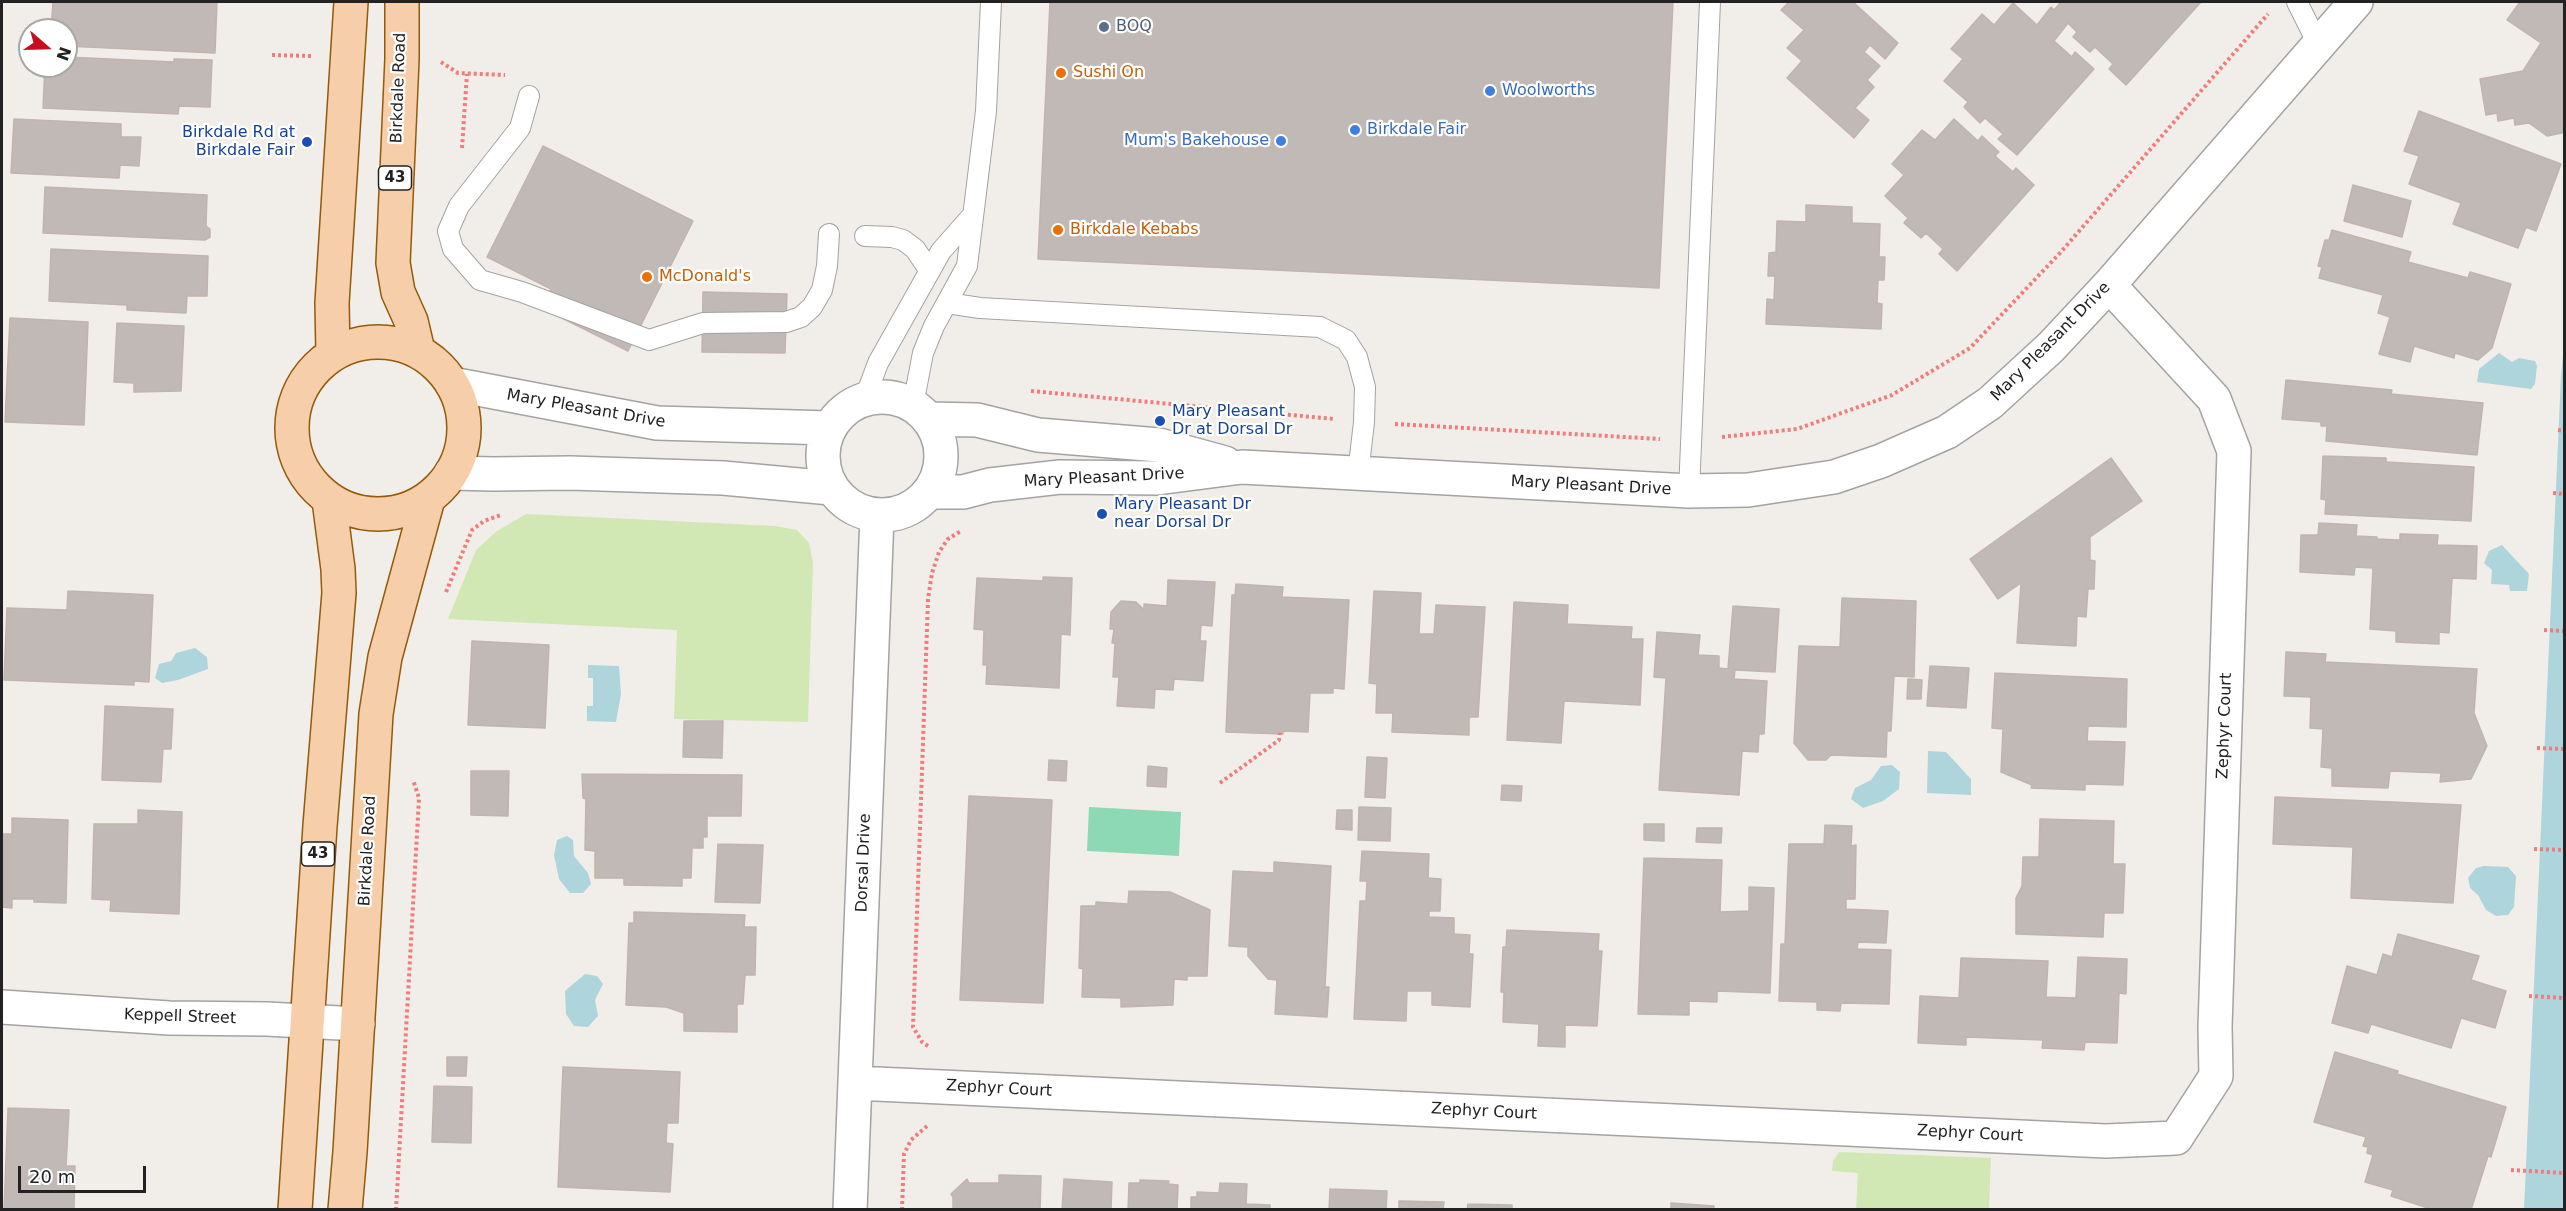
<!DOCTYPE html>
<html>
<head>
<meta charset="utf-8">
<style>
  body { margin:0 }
  #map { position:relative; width:2566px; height:1211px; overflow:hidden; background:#f1eee9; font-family:"DejaVu Sans",sans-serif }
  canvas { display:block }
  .frame { position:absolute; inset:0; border:3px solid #222; pointer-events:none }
  .north { position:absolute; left:18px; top:18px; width:60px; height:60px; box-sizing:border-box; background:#fff; border:2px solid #a7a7a7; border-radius:50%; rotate:110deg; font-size:16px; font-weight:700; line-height:24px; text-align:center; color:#222 }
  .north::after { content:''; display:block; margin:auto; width:21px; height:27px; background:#c40f20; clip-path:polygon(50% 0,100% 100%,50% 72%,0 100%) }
  .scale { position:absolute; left:18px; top:1166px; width:128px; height:27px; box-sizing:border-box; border:3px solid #222; border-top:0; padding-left:8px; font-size:18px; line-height:21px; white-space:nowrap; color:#222; -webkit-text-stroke:4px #fff; paint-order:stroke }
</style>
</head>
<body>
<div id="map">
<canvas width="2566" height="1211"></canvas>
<div class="frame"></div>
<div class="north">N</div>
<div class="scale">20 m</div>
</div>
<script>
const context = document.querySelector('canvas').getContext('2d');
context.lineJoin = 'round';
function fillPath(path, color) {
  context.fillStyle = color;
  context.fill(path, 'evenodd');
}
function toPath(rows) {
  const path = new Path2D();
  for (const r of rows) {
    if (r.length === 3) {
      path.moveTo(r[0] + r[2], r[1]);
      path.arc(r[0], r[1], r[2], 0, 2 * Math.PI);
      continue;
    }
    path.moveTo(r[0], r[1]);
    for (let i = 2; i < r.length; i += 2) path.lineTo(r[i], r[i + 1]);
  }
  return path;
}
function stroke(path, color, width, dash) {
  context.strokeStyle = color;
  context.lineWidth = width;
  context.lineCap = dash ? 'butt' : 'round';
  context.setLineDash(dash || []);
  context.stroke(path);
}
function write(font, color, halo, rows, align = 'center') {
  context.font = font + ' "DejaVu Sans",sans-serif';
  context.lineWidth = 4.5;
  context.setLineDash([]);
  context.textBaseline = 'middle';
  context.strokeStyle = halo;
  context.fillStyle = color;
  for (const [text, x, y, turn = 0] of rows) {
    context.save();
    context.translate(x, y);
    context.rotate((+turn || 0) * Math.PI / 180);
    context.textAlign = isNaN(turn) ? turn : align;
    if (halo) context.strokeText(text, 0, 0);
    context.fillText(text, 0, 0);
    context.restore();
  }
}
fillPath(toPath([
  [526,514,776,526,797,530,809,543,813,563,808,722,674,719,677,630,448,619,476,550,497,531],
  [1839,1152,1991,1158,1989,1209,1856,1209,1858,1173,1832,1171,1833,1161]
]), '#d1e7b4');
fillPath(toPath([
  [1089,807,1181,812,1179,856,1087,851]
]), '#8ed9b5');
fillPath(toPath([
  [2564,347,2564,1209,2524,1210,2561,375],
  [2499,353,2512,362,2519,358,2535,361,2537,366,2535,384,2531,389,2477,382,2479,369],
  [2502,545,2529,574,2527,591,2510,591,2509,585,2491,584,2492,570,2484,563,2489,551],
  [195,648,207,657,208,669,178,680,162,683,155,678,159,664,171,661,176,653],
  [588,665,619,666,621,694,616,722,587,721,587,706,593,706,593,678,588,678],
  [1928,751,1946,752,1971,779,1971,795,1927,793],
  [1892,765,1900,772,1899,789,1883,801,1863,808,1851,799,1855,788,1871,780,1881,766],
  [567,836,573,840,574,856,588,873,591,884,583,893,570,893,559,879,554,855,557,840],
  [2484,866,2508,867,2516,876,2514,907,2508,915,2496,916,2486,910,2478,895,2470,888,2468,878,2476,868],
  [585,974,597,976,603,984,595,1000,598,1016,588,1027,574,1026,566,1014,565,991]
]), '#add5db');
const building = toPath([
  [53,2,217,2,215,53,66,46,66,30,51,30,53,2],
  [1050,2,1673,2,1659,288,1038,259,1050,2],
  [1789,2,1853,2,1898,43,1885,59,1870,45,1864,52,1880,66,1867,80,1874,87,1855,108,1869,120,1854,138,1787,78,1802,61,1787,48,1804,30,1781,10,1789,2],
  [2061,2,2201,2,2126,85,2109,69,2113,64,2095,47,2090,52,2073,37,2077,32,2068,23,2054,41,2072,57,2075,52,2094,69,2017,155,1998,139,2003,134,1985,118,1980,123,1964,107,1968,102,1944,81,1963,59,1951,49,1982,14,1994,25,2013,3,2037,25,2051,7,2054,10,2061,2],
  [2520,2,2564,2,2564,130,2562,133,2547,136,2529,123,2515,125,2514,118,2498,121,2497,113,2486,115,2480,79,2523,71,2541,43,2507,20,2520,2],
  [66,57,174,62,174,59,212,60,210,107,179,106,178,114,43,108,45,66,66,66,66,57],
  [2419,111,2561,164,2536,231,2526,227,2518,248,2453,224,2461,203,2409,184,2419,156,2404,151,2419,111],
  [14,119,121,124,121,137,141,137,139,166,120,165,119,178,11,173,14,119],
  [1954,119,1978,141,1982,136,1999,152,1995,156,2013,172,2016,168,2034,185,1957,271,1939,254,1943,249,1926,233,1921,238,1904,223,1908,218,1885,196,1904,175,1892,164,1922,130,1935,140,1954,119],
  [543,146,693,221,628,351,542,308,551,289,487,257,543,146],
  [2353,185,2411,201,2402,237,2344,221,2353,185],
  [45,187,207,195,206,226,210,229,210,237,205,240,43,233,45,187],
  [1806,205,1852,207,1852,223,1880,224,1879,257,1885,257,1884,280,1878,280,1877,303,1882,304,1881,329,1766,324,1767,299,1774,300,1775,276,1768,276,1769,253,1776,252,1777,221,1806,222,1806,205],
  [2332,230,2411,252,2408,262,2468,278,2470,272,2511,284,2492,348,2478,360,2455,353,2454,358,2414,346,2410,362,2379,354,2390,317,2378,313,2383,295,2319,278,2322,267,2318,266,2325,240,2329,240,2332,230],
  [51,249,208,256,207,296,187,296,186,313,127,310,127,305,49,301,51,249],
  [703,292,787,294,785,353,702,352,703,292],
  [10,318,88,322,84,425,5,422,10,318],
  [117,323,184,326,181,391,134,392,134,383,114,382,117,323],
  [2286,380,2392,390,2391,394,2483,403,2477,455,2326,441,2327,426,2321,426,2321,422,2282,419,2286,380],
  [2323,456,2386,458,2386,462,2474,467,2471,521,2325,514,2326,500,2321,499,2323,456],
  [2111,458,2142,501,2090,537,2090,560,2095,561,2094,589,2088,589,2086,617,2077,616,2076,646,2017,643,2021,583,1998,599,1970,559,2111,458],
  [2319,523,2357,525,2356,536,2377,537,2377,539,2400,540,2400,534,2438,535,2437,545,2477,546,2476,579,2452,578,2449,633,2439,632,2439,644,2396,642,2396,631,2370,629,2373,568,2355,567,2354,575,2300,572,2301,535,2318,535,2319,523],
  [1043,577,1072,578,1070,635,1061,634,1059,688,986,684,987,665,983,665,984,630,974,629,977,578,1043,581,1043,577],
  [1168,580,1215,582,1212,626,1201,625,1200,641,1206,641,1203,681,1174,679,1173,690,1155,689,1154,708,1117,706,1119,677,1113,677,1115,643,1112,643,1114,629,1110,629,1111,612,1121,601,1136,602,1144,610,1144,604,1167,606,1168,580],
  [1236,584,1283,587,1282,597,1349,600,1344,689,1333,688,1333,693,1310,693,1308,732,1283,731,1283,734,1226,732,1232,595,1235,595,1236,584],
  [68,591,153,595,149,682,134,681,134,685,4,680,7,608,67,610,68,591],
  [1374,591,1421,593,1419,634,1434,634,1436,605,1485,607,1478,717,1469,717,1469,735,1392,732,1393,713,1376,713,1377,684,1369,683,1374,591],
  [1842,598,1916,601,1914,677,1894,676,1891,731,1887,731,1886,757,1831,755,1826,760,1808,760,1794,743,1799,646,1840,647,1842,598],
  [1514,602,1568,605,1567,624,1632,627,1631,639,1643,639,1640,705,1564,701,1561,743,1507,740,1514,602],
  [1733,606,1779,609,1775,672,1735,670,1734,679,1767,681,1764,734,1759,734,1758,752,1742,751,1739,795,1659,790,1666,678,1654,677,1657,632,1700,635,1698,655,1719,656,1719,668,1728,669,1733,606],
  [472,641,549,645,545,728,468,725,472,641],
  [2286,652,2326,654,2325,662,2477,669,2474,713,2487,746,2471,779,2440,782,2441,773,2390,771,2388,788,2332,786,2332,768,2321,767,2323,729,2310,728,2311,697,2284,696,2286,652],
  [1930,666,1969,668,1966,708,1927,706,1930,666],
  [1995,673,2127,679,2126,727,2088,726,2087,741,2125,742,2123,785,2085,784,2085,790,2031,788,2032,785,2001,772,2003,729,1992,728,1995,673],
  [1908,679,1922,680,1921,699,1907,699,1908,679],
  [105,706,173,709,171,749,163,749,161,782,102,780,105,706],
  [684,721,723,721,722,758,683,757,684,721],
  [1367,757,1387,758,1385,798,1365,797,1367,757],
  [1049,760,1067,761,1066,781,1048,780,1049,760],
  [1148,766,1167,768,1166,787,1147,786,1148,766],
  [471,771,509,771,508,816,471,815,471,771],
  [582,774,742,775,741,816,707,816,707,837,703,837,703,848,692,848,691,878,682,878,682,886,624,885,624,878,595,878,595,851,585,850,586,799,583,798,582,774],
  [1502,785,1522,786,1521,801,1501,800,1502,785],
  [969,796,1052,800,1043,1003,960,1000,969,796],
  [2275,797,2461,805,2453,903,2351,898,2353,847,2273,844,2275,797],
  [1359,807,1391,808,1390,841,1358,840,1359,807],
  [138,810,182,812,179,914,110,911,111,900,92,899,94,824,138,824,138,810],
  [1337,810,1352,810,1352,830,1336,829,1337,810],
  [12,818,68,820,66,903,34,902,34,899,12,899,12,908,2,907,2,834,12,834,12,818],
  [2040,819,2114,821,2113,864,2125,864,2123,913,2104,913,2103,937,2016,934,2016,898,2022,886,2023,857,2039,857,2040,819],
  [1644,824,1664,824,1664,841,1644,840,1644,824],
  [1825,825,1852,826,1851,846,1856,845,1855,899,1846,899,1846,909,1888,911,1886,943,1858,942,1857,949,1891,950,1889,1004,1841,1003,1840,1011,1817,1010,1817,1002,1779,1001,1781,944,1785,944,1789,844,1824,844,1825,825],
  [1697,828,1722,828,1721,843,1696,842,1697,828],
  [718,844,763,845,760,903,715,902,718,844],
  [1362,851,1429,854,1428,878,1441,879,1440,911,1429,911,1429,917,1454,918,1454,934,1470,935,1469,954,1473,954,1470,1007,1432,1005,1432,991,1407,991,1406,1021,1354,1019,1360,901,1366,901,1367,881,1360,881,1362,851],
  [1644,858,1722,860,1720,912,1749,911,1749,887,1774,888,1770,993,1717,991,1717,1002,1689,1001,1689,1015,1638,1014,1644,858],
  [1274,862,1331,866,1325,987,1329,987,1327,1017,1275,1014,1277,980,1268,979,1248,956,1248,947,1229,946,1233,871,1274,873,1274,862],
  [1129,891,1170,892,1210,910,1207,976,1187,976,1187,980,1174,979,1173,1005,1121,1007,1121,998,1082,997,1083,969,1079,968,1081,906,1096,906,1096,902,1128,904,1129,891],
  [634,912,745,915,744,927,756,927,755,975,745,975,743,1004,737,1004,737,1032,684,1031,684,1013,666,1007,626,1005,629,923,634,923,634,912],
  [1507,930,1599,934,1598,951,1602,951,1597,1026,1565,1025,1565,1047,1538,1046,1539,1024,1503,1022,1504,992,1501,992,1503,947,1506,947,1507,930],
  [2398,934,2479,956,2471,980,2506,991,2495,1028,2461,1018,2451,1048,2371,1024,2368,1033,2332,1023,2347,966,2377,975,2383,954,2392,957,2398,934],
  [2078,957,2127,959,2126,994,2119,993,2117,1043,2085,1042,2084,1050,2042,1048,2043,1040,1966,1037,1966,1045,1918,1043,1920,996,1959,998,1961,958,2048,961,2046,997,2076,998,2078,957],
  [2335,1052,2398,1071,2397,1074,2506,1107,2491,1157,2488,1156,2471,1210,2434,1210,2391,1196,2393,1190,2365,1182,2373,1155,2367,1153,2368,1147,2363,1146,2366,1137,2314,1122,2335,1052],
  [447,1057,467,1057,466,1076,447,1076,447,1057],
  [563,1067,680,1072,678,1123,667,1123,666,1143,673,1144,670,1192,558,1187,563,1067],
  [434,1086,472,1087,471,1143,432,1142,434,1086],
  [8,1108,69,1110,66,1166,75,1166,74,1210,4,1210,8,1108],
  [999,1175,1041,1176,1040,1210,953,1210,953,1197,951,1194,967,1179,969,1183,999,1183,999,1175],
  [1064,1179,1112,1182,1111,1210,1062,1210,1064,1179],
  [1140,1180,1169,1181,1168,1184,1178,1185,1177,1210,1128,1210,1129,1183,1140,1183,1140,1180],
  [1220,1183,1247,1184,1246,1204,1270,1205,1270,1210,1191,1210,1191,1197,1197,1197,1197,1192,1219,1193,1220,1183],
  [1330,1189,1387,1191,1386,1210,1329,1210,1330,1189],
  [1399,1201,1444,1202,1443,1210,1399,1210,1399,1201],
  [1671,1203,1714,1206,1714,1210,1671,1210,1671,1203],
  [1468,1204,1512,1205,1512,1209,1529,1210,1467,1210,1468,1204]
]);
fillPath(building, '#c1b9b6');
stroke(building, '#c2b4ac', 1.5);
const lane = toPath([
  [2297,2,2318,44],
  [529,96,520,128,459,206,448,231,453,249,480,280,522,292,649,340,703,323,786,322,801,317,812,307,822,290,827,266,829,234],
  [865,236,892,237,903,240,915,249,930,271],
  [947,303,980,308,1320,327,1346,340,1357,357,1365,387,1364,422,1358,474],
  [865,398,878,363,941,251,972,216],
  [913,405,923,353,934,326,967,266,986,111,991,2],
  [1689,491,1710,2]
]);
const street = toPath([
  [452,384,657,423,830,428],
  [882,456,59],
  [928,419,977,420,1038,435,1159,445,1225,463],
  [451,473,493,474,570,473,723,478,831,488],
  [930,492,963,492,990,485,1060,477,1157,478,1242,467,1689,491,1748,490,1834,477,1881,461,1947,432,1990,403,2051,347,2109,285,2356,2],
  [2,1007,169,1018,267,1019,358,1024],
  [855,1083,2106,1141,2176,1138,2216,1076,2215,1027,2234,451,2214,399,2109,285],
  [850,1210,877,516]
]);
const primary = toPath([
  [402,2,402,59,393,263,398,292,411,321,418,351],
  [378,428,86],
  [333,354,332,303,351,2],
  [295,1210,320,826,339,593,338,569,329,500],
  [345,1210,350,1152,376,714,385,657,428,499]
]);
stroke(lane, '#a3a3a3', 22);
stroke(street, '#a3a3a3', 36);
stroke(primary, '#945a0b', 36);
stroke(toPath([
  [272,55,311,56],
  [441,62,458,73,505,75],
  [462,148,467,74],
  [2563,335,2564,335],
  [1031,391,1334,419],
  [1395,424,1660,439],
  [2558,430,2564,431],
  [1722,437,1797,429,1892,395,1970,348,2060,253,2268,14],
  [2553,493,2564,494],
  [446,592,472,530,484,521,501,515],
  [2544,630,2564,631],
  [2537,748,2564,749],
  [1220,783,1279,740,1280,733],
  [2534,849,2564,850],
  [2529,996,2564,998],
  [928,1046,922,1042,913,1027,928,599,932,573,939,552,948,539,961,531],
  [2511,1170,2564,1173],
  [396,1210,419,798,413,780],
  [902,1210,904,1154,911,1140,927,1126]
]), '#f07c7b', 4, [3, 3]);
stroke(lane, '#fff', 20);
stroke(street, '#fff', 33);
stroke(primary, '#f6cea9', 33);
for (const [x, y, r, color] of [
  [1104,27,6,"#5c6f8a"],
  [1061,73,6,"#e8710a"],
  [1490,91,6,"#3f7fe0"],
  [1355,130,6,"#3f7fe0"],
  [1281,141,6,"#3f7fe0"],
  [307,142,6,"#1a4fb4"],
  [1058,230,6,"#e8710a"],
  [647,277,6,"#e8710a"],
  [1160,421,6,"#1a4fb4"],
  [1102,514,6,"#1a4fb4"]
]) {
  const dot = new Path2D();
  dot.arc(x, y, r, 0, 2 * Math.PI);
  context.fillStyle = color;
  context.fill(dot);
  stroke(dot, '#fff', 2);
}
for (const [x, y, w] of [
  [395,178,33],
  [318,854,33]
]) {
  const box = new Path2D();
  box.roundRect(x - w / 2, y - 12, w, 24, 4.5);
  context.fillStyle = '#fff';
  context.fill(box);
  stroke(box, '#222', 1.5);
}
write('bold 15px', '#222', null, [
  ["43",395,178],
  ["43",318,854]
]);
write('16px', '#4e5e75', '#fff', [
  ["BOQ",1116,27]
], 'left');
write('16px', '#c56008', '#fff', [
  ["Sushi On",1073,73],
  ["Birkdale Kebabs",1070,230],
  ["McDonald's",659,277]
], 'left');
write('16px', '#222', '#fff', [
  ["Birkdale Road",399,88,-88],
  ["Mary Pleasant Drive",2051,342,-45],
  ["Mary Pleasant Drive",586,409,10],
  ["Mary Pleasant Drive",1104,478,-3],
  ["Mary Pleasant Drive",1591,486,3],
  ["Zephyr Court",2225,726,-88],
  ["Birkdale Road",368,851,-87],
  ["Dorsal Drive",864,863,-88],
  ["Keppell Street",180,1017,2],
  ["Zephyr Court",999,1089,3],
  ["Zephyr Court",1484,1112,3],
  ["Zephyr Court",1970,1134,3]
]);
write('16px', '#366cbe', '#fff', [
  ["Woolworths",1502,91],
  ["Birkdale Fair",1367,130],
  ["Mum's Bakehouse",1269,141,"right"]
], 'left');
write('16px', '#164399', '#fff', [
  ["Birkdale Rd at",295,133,"right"],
  ["Birkdale Fair",295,151,"right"],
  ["Mary Pleasant",1172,412],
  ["Dr at Dorsal Dr",1172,430],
  ["Mary Pleasant Dr",1114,505],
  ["near Dorsal Dr",1114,523]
], 'left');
</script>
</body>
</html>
